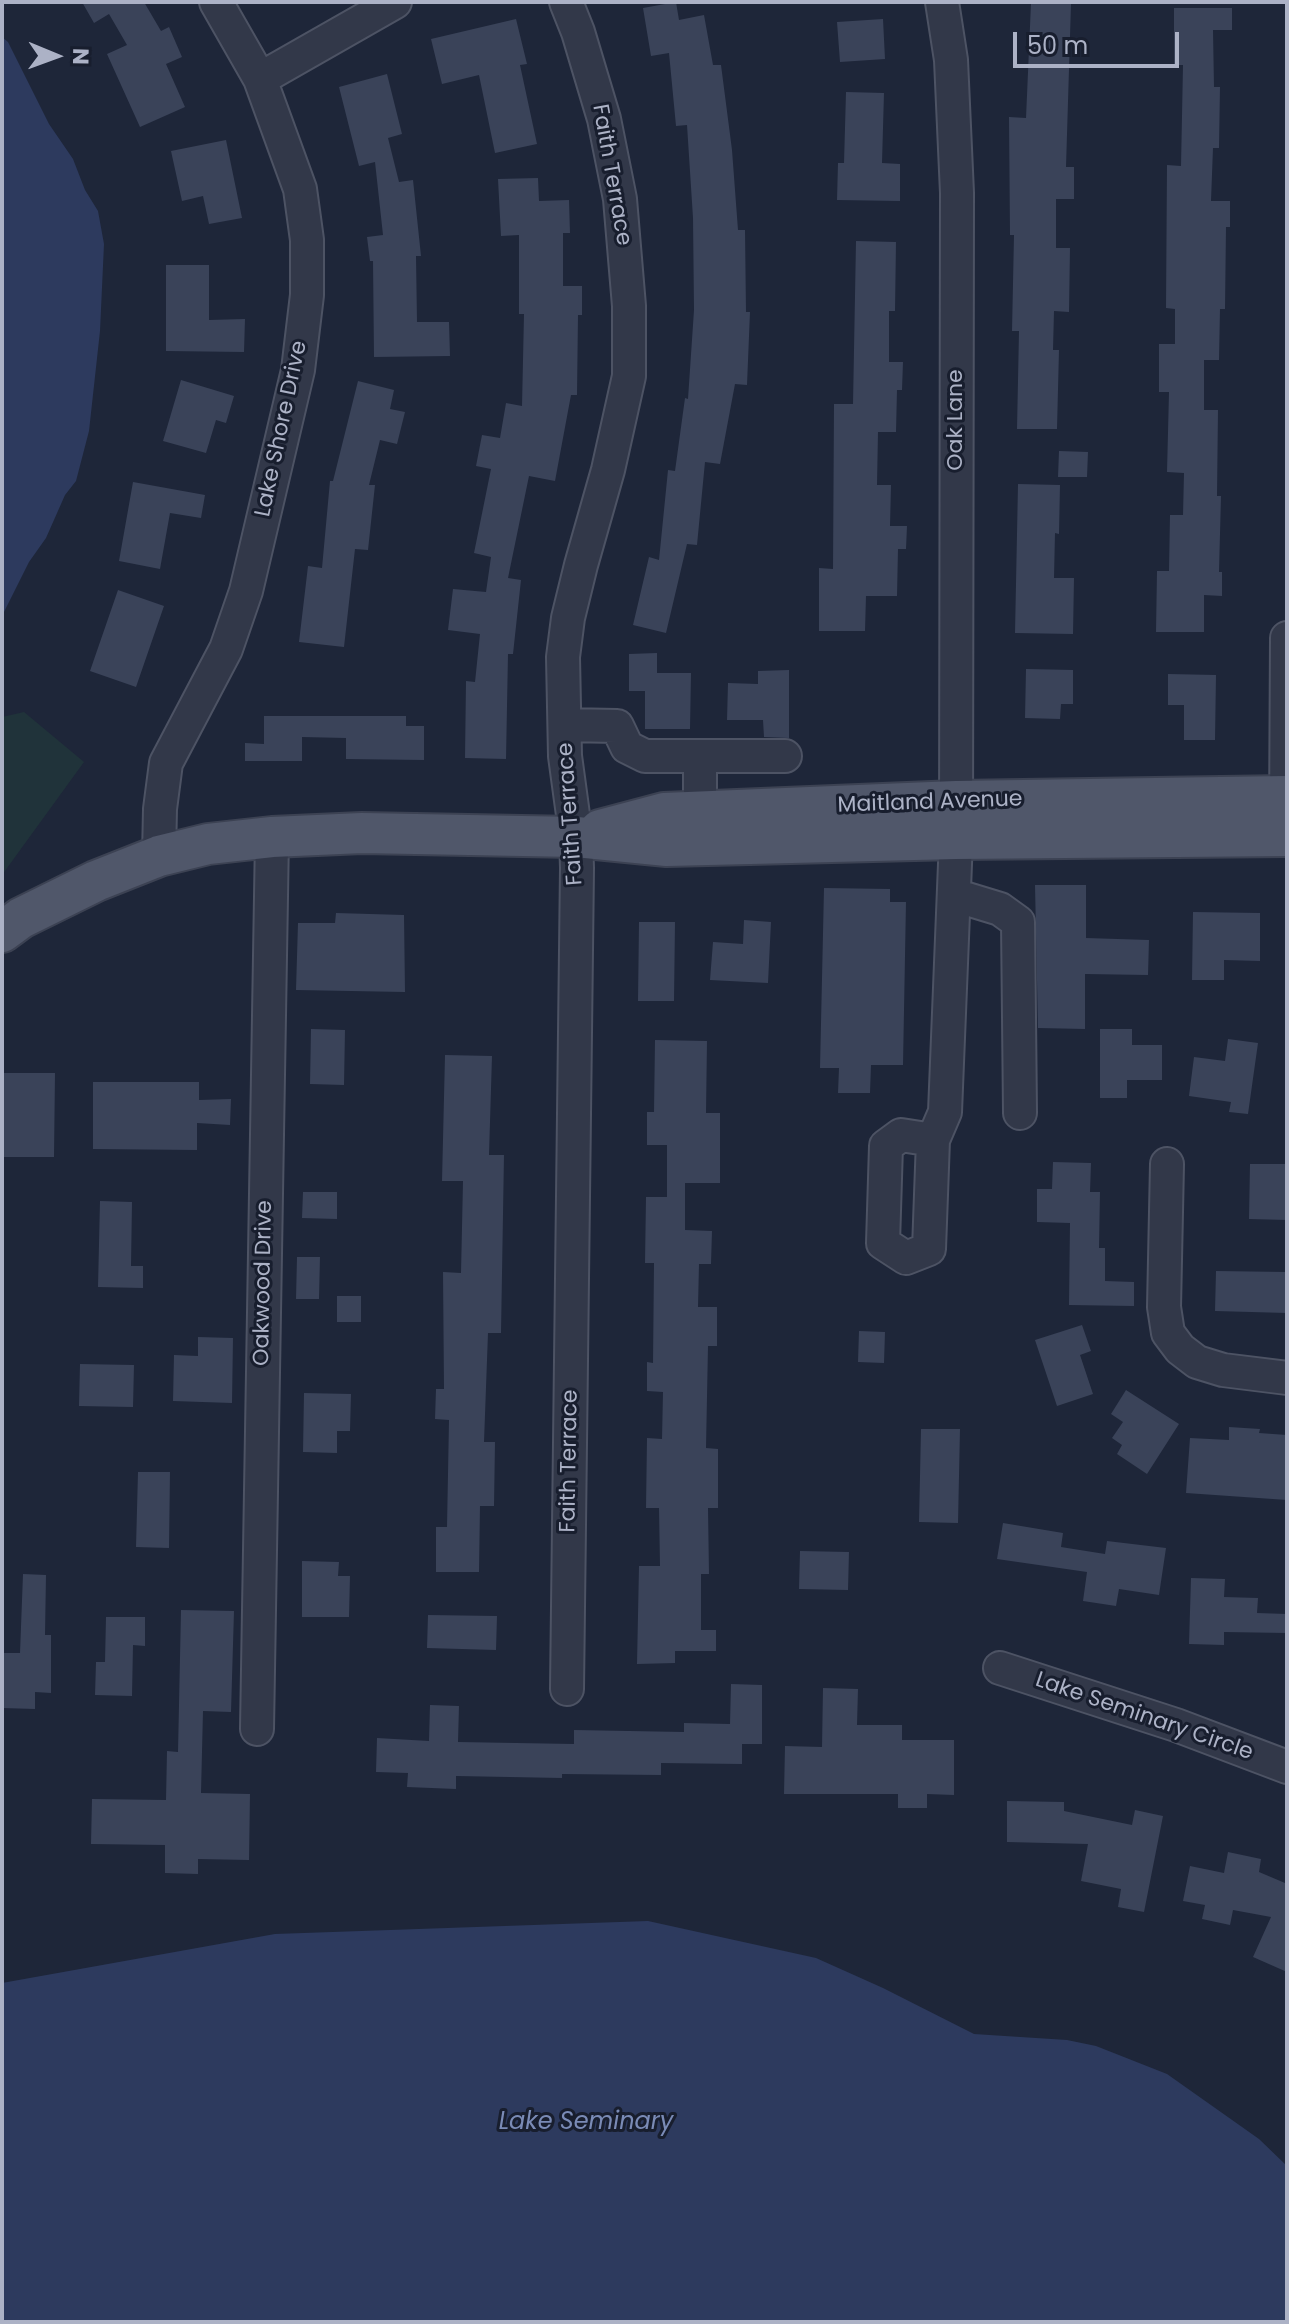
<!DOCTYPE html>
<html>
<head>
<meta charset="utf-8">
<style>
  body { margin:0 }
  #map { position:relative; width:1289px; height:2324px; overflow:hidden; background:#1e2639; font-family:Poppins,sans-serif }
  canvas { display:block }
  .frame { position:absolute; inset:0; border:4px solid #acb2c6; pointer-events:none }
  .north { position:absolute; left:16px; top:16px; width:80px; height:80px; -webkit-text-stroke:6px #181e2e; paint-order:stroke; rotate:91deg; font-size:22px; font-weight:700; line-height:32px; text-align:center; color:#acb2c6 }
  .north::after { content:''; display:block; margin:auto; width:28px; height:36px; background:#acb2c6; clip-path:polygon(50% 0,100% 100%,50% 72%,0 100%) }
  .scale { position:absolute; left:1013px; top:32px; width:166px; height:36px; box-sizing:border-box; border:4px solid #acb2c6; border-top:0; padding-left:10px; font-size:24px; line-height:28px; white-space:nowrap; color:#acb2c6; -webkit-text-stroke:6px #181e2e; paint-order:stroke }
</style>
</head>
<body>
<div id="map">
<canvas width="1289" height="2324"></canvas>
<div class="frame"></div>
<div class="north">N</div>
<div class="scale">50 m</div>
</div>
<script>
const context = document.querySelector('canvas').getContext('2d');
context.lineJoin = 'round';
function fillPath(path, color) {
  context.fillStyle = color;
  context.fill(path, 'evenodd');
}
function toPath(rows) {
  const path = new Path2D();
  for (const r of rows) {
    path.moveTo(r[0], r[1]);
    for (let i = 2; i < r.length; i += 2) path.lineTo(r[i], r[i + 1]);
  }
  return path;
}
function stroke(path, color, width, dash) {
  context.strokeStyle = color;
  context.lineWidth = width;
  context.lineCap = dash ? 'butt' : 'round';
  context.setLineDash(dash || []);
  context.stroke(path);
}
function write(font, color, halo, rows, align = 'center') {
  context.font = font + ' Poppins,sans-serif';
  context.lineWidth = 6;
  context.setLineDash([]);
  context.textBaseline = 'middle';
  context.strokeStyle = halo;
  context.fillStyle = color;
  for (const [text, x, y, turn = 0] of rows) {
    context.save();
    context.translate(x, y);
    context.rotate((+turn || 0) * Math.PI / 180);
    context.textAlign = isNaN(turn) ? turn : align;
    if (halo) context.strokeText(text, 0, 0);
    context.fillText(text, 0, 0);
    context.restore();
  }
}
fillPath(toPath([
  [24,712,84,762,2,875,2,717]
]), '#20333a');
fillPath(toPath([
  [2,37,8,42,49,124,73,159,85,190,98,211,104,244,100,331,89,431,76,481,65,495,46,538,29,562,2,616],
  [648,1921,816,1958,883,1988,974,2034,1067,2040,1096,2046,1167,2074,1259,2139,1287,2166,1287,2322,2,2322,2,1983,275,1934]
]), '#2d3a5e');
fillPath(toPath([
  [82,2,144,2,161,31,169,27,182,57,166,64,185,107,140,127,107,54,127,45,109,14,94,23],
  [676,2,679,20,704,15,713,65,721,65,732,150,738,230,745,230,746,312,750,312,747,385,735,384,720,464,705,462,697,545,687,544,666,633,633,625,649,557,659,560,668,470,675,471,685,398,688,399,694,310,693,218,687,125,676,126,669,53,651,56,643,8],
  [1031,3,1071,4,1066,167,1074,167,1074,199,1056,199,1056,248,1070,248,1069,312,1054,311,1053,350,1059,350,1057,429,1017,429,1019,331,1012,331,1014,235,1010,235,1009,117,1026,118],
  [1174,8,1232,8,1232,30,1213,30,1214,87,1220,87,1219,148,1213,148,1211,201,1230,201,1230,227,1226,227,1225,309,1220,309,1219,360,1204,360,1204,410,1218,410,1217,496,1221,496,1219,572,1222,572,1222,596,1204,595,1204,632,1156,632,1157,571,1169,571,1170,515,1183,515,1184,473,1167,472,1169,392,1159,392,1159,344,1175,344,1175,309,1166,308,1167,165,1181,166,1183,65,1174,65],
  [516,19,527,64,520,65,537,144,495,153,479,75,442,84,431,39],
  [883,19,885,59,840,62,837,22],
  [387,74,402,134,388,138,399,182,413,180,421,256,416,256,417,322,449,322,450,356,374,357,373,261,370,261,367,237,383,235,375,162,359,166,339,87],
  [846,92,884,93,882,163,900,164,900,201,837,200,838,163,844,163],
  [226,140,242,218,209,224,203,196,182,201,171,151],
  [538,178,539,201,569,200,570,233,563,233,563,286,582,286,582,315,578,315,577,395,571,395,555,481,529,476,508,578,521,580,513,654,508,654,506,759,465,758,466,681,475,682,480,634,448,630,453,589,486,592,491,557,474,553,491,469,476,466,482,435,500,438,506,403,522,406,524,314,519,314,519,235,501,236,498,179],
  [856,241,896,242,895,311,889,311,889,362,903,362,902,390,897,390,896,432,878,432,877,485,891,485,890,526,907,526,906,549,898,549,897,596,866,596,865,631,819,631,819,568,833,569,834,404,853,404],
  [166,265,209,265,209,320,245,319,244,352,166,351],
  [181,380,234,396,226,423,216,420,206,453,163,441],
  [358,381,394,390,390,409,405,412,397,444,380,440,369,485,375,485,368,550,355,549,344,647,299,642,308,566,322,568,330,481,333,481],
  [1059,451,1088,452,1087,477,1058,477],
  [133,482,205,495,201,518,170,513,160,569,119,561],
  [1018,484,1060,485,1059,534,1055,533,1054,578,1074,578,1073,634,1015,633],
  [118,590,164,606,136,687,90,671],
  [657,653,657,673,691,673,690,729,645,729,645,691,629,691,629,654],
  [1026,669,1073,670,1073,704,1061,704,1060,719,1025,718],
  [789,670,789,738,764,737,763,720,727,720,728,683,758,684,758,671],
  [1168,674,1216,675,1215,740,1184,740,1184,705,1168,705],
  [264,716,406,716,406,726,424,726,424,760,346,759,346,738,302,737,302,761,245,761,245,743,264,744],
  [1035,885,1086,885,1086,938,1149,940,1148,975,1085,974,1085,1029,1038,1028],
  [824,888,890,889,890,902,906,902,903,1065,871,1065,870,1093,838,1093,839,1068,820,1068],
  [1193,912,1260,913,1260,961,1224,960,1224,980,1192,980],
  [336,913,404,915,405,992,296,990,298,923,335,923],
  [744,920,771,922,768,983,710,980,713,942,743,944],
  [639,922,675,922,674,1001,638,1001],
  [311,1029,345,1030,344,1085,310,1084],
  [1100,1029,1132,1029,1132,1045,1162,1045,1162,1080,1127,1080,1127,1098,1100,1098],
  [1228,1039,1258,1043,1248,1114,1229,1112,1231,1102,1189,1096,1194,1057,1225,1061],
  [655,1040,707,1041,706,1113,720,1113,720,1183,685,1183,685,1230,712,1231,711,1264,699,1264,698,1307,717,1307,717,1346,708,1346,706,1448,718,1449,718,1508,708,1508,709,1574,701,1574,701,1630,716,1630,716,1651,675,1651,675,1663,637,1664,639,1566,660,1566,659,1508,646,1508,647,1438,662,1439,663,1392,647,1391,647,1362,653,1363,654,1263,645,1263,646,1197,667,1197,667,1145,647,1145,647,1112,654,1112],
  [445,1055,492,1056,489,1155,504,1155,501,1333,488,1333,484,1442,495,1442,494,1506,480,1506,479,1572,436,1572,436,1527,447,1527,449,1420,435,1419,436,1389,444,1389,443,1272,461,1273,463,1181,442,1181],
  [2,1073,55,1073,54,1157,2,1157],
  [93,1082,199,1082,199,1100,231,1099,230,1125,197,1123,197,1150,93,1149],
  [1053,1162,1091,1163,1090,1192,1100,1192,1099,1248,1105,1248,1105,1281,1134,1282,1134,1306,1069,1305,1070,1223,1037,1222,1037,1189,1052,1189],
  [1250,1164,1287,1164,1287,1220,1249,1219],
  [303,1192,337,1192,337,1219,302,1218],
  [100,1201,132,1202,131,1266,143,1266,143,1288,98,1287],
  [297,1257,320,1257,319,1299,296,1299],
  [1216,1271,1287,1272,1287,1313,1215,1311],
  [337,1296,361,1296,361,1322,337,1322],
  [1082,1325,1091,1351,1080,1355,1093,1394,1057,1406,1035,1340],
  [859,1331,885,1332,884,1363,858,1362],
  [198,1337,233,1338,232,1403,173,1401,174,1355,198,1356],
  [80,1364,134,1365,133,1407,79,1406],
  [1126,1390,1179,1424,1147,1474,1117,1454,1122,1445,1112,1438,1123,1422,1111,1414],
  [304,1393,351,1394,350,1431,337,1431,337,1453,303,1452],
  [1229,1427,1260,1429,1259,1433,1287,1435,1287,1500,1186,1493,1190,1438,1229,1440],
  [921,1429,960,1429,958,1523,919,1522],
  [138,1472,170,1472,169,1548,136,1547],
  [1003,1523,1063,1533,1061,1547,1105,1554,1107,1541,1166,1548,1159,1595,1119,1589,1116,1606,1083,1601,1087,1572,997,1559],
  [800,1551,849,1552,848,1590,799,1589],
  [302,1561,339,1562,338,1576,350,1576,349,1617,302,1617],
  [23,1574,46,1575,45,1635,51,1635,51,1693,35,1692,35,1709,2,1708,2,1653,20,1653],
  [1191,1578,1225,1579,1224,1597,1258,1598,1257,1613,1287,1614,1287,1633,1224,1632,1224,1645,1189,1644],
  [181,1610,234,1611,231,1712,203,1711,201,1793,250,1794,249,1860,198,1859,198,1874,165,1873,165,1845,91,1844,92,1799,166,1800,167,1751,178,1752],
  [428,1615,497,1616,496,1650,427,1648],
  [106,1617,145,1617,145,1646,133,1645,132,1696,95,1695,96,1662,105,1662],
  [731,1684,762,1685,762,1744,742,1744,742,1764,661,1763,661,1775,562,1774,562,1778,456,1776,456,1789,407,1787,408,1773,376,1772,377,1738,429,1741,430,1705,459,1706,458,1742,574,1744,574,1730,684,1732,684,1723,730,1724],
  [823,1688,858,1689,857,1725,902,1725,902,1740,954,1740,954,1795,927,1794,927,1808,898,1808,898,1794,784,1794,785,1746,822,1747],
  [1007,1801,1064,1802,1064,1811,1132,1825,1135,1810,1163,1816,1144,1912,1118,1907,1121,1889,1081,1881,1088,1844,1007,1842],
  [1228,1852,1261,1859,1259,1872,1285,1883,1287,1879,1287,1972,1253,1957,1271,1917,1233,1910,1230,1925,1202,1919,1205,1905,1183,1901,1190,1866,1224,1873]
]), '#3a4359');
const minor = toPath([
  [566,2,578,32,604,119,620,199,629,306,629,376,608,470,581,565,568,618,563,657,565,756,576,837,577,868,567,1689],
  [260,79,395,2],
  [565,725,617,726,627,747,645,756,785,756],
  [700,811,700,757],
  [1286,819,1287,638],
  [159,856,160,809,166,763,226,649,246,591,298,370,307,295,307,240,300,189,260,79,216,2],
  [954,895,1000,909,1018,922,1020,1113],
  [933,1140,901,1135,886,1146,883,1243,906,1258,929,1249,933,1140,945,1112,956,839,957,193,951,60,942,2],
  [1167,1164,1164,1307,1168,1333,1180,1349,1197,1362,1223,1370,1287,1378],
  [1000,1668,1176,1725,1287,1767],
  [257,1729,272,837]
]);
const major = toPath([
  [600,830,664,813,956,801,1287,796],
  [2,932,21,918,96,881,159,856,208,844,272,837,362,833,576,837,667,846,956,839,1287,836]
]);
stroke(minor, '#4d5364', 36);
stroke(major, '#3c4253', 44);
stroke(minor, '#323849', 32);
stroke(major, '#50576a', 40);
write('22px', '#acb2c6', '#181e2e', [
  ["Faith Terrace",611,175,80],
  ["Oak Lane",956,420,-90],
  ["Lake Shore Drive",282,429,-78],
  ["Maitland Avenue",930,803,-2],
  ["Faith Terrace",571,814,-94],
  ["Oakwood Drive",264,1283,-89],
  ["Faith Terrace",570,1461,-89],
  ["Lake Seminary Circle",1144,1717,19]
]);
write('italic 24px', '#7a8bb6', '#181e2e', [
  ["Lake Seminary",586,2123]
]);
</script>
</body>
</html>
